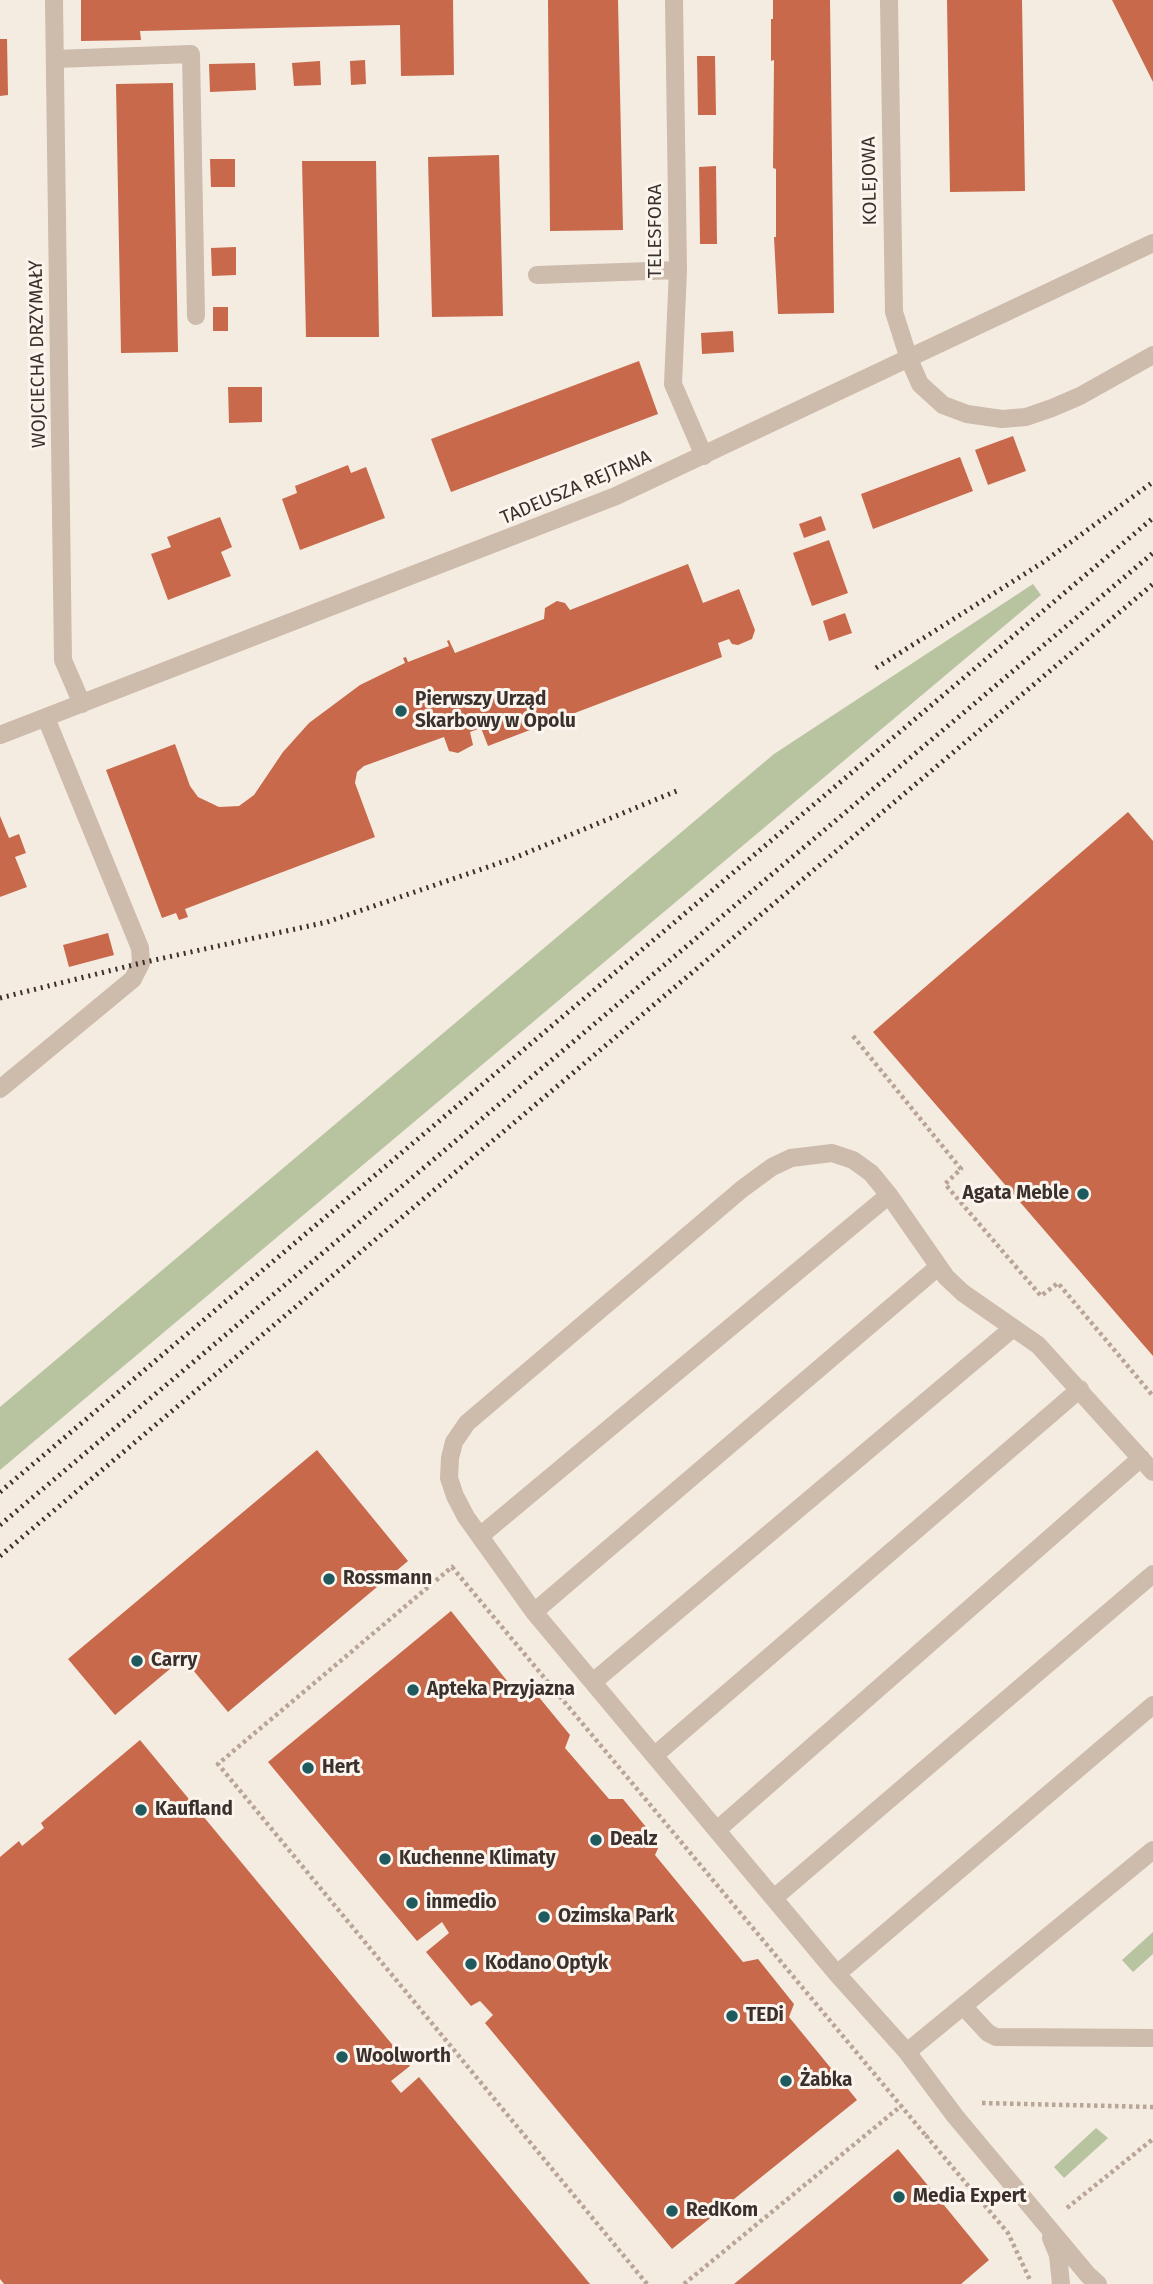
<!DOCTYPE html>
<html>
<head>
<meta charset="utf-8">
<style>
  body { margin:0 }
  canvas { display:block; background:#f4ebe1 }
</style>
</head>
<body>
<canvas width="1153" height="2284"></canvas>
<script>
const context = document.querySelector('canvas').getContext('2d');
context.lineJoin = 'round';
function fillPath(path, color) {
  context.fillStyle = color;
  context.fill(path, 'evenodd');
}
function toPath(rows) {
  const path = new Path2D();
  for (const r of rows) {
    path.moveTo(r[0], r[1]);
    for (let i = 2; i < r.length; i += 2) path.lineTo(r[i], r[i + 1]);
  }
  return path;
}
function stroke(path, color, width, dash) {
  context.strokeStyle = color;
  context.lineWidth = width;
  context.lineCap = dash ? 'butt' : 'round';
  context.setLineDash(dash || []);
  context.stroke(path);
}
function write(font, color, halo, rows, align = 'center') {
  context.font = font + ' "Fira Sans",sans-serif';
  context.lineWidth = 6;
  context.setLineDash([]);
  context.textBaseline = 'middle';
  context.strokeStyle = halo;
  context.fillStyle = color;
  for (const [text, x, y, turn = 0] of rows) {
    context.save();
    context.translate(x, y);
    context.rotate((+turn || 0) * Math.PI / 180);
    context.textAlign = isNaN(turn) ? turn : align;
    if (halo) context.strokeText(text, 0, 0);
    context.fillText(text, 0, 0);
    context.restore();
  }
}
fillPath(toPath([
  [1033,584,1041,595,0,1470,0,1407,774,754],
  [1153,1932,1153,1954,1133,1972,1122,1960],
  [1096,2128,1108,2138,1064,2178,1054,2167]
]), '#b8c4a0');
fillPath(toPath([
  [81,0,453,0,454,75,401,76,400,25,140,31,141,40,81,41],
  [548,0,618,0,623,230,550,231],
  [773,0,830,0,834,313,778,314,774,237,776,237,776,169,773,168,774,60,771,61,771,19,773,19],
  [947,0,1022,0,1025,191,950,192],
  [1112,0,1153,0,1153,82],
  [0,39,7,39,8,95,0,96],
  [697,56,715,56,716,115,698,115],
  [365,60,366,84,351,85,350,61],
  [320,61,321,85,294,86,292,63],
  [255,63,256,90,210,92,209,64],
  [173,83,178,352,121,353,116,84],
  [499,155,503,316,432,317,428,157],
  [210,159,235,159,235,187,211,187],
  [302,161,376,161,379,337,306,337],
  [716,166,717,244,700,244,699,167],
  [236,247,236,275,212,276,211,248],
  [213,307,228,307,228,331,213,331],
  [733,331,734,352,702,354,701,333],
  [639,361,658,414,451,492,431,439],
  [228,387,262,387,262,422,229,423],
  [1013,436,1026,471,988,485,975,450],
  [960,457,973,491,873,529,861,494],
  [348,465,351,473,366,467,385,518,300,550,282,499,297,493,295,486],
  [821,516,826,530,804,538,799,524],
  [220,517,232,547,221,552,231,576,168,600,151,554,171,547,167,537],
  [829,540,848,593,812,606,793,553],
  [688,564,703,603,739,589,755,630,752,639,738,645,732,644,729,639,718,643,722,657,488,746,481,728,470,732,473,745,458,753,449,751,444,737,364,766,357,772,355,783,375,837,185,909,188,917,179,920,176,913,162,918,106,770,175,744,190,786,198,797,219,807,239,806,254,795,283,752,309,723,360,685,405,663,403,658,406,657,408,662,449,646,447,641,449,640,455,653,544,619,545,608,557,601,565,603,570,610],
  [845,613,852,633,829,641,823,621],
  [1128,812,1153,841,1153,1356,873,1032],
  [0,816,9,838,19,834,26,853,15,857,27,887,0,897],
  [108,933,114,955,69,967,63,945],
  [317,1450,408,1561,228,1712,183,1658,115,1715,68,1659],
  [451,1611,516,1692,533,1690,570,1735,565,1748,609,1799,623,1799,660,1844,655,1855,743,1962,758,1959,794,2004,789,2017,857,2100,672,2249,485,2023,493,2015,480,2001,471,2006,426,1952,449,1933,442,1922,417,1941,268,1762],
  [140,1740,410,2066,391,2081,401,2093,419,2077,590,2284,4,2284,0,2279,0,1857,19,1841,22,1846,44,1828,41,1823],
  [898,2149,989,2260,961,2284,734,2284]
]), '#c8694b');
stroke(toPath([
  [853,1036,961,1169,945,1184,1041,1296,1058,1283,1153,1396],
  [982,2103,1153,2107],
  [929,2136,927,2137,1008,2233,1030,2280],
  [1067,2208,1153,2139],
  [647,2284,218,1764,452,1567,927,2137],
  [684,2284,901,2106]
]), '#b9a596', 4.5, [3.5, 3.5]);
stroke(toPath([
  [0,1089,133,979,141,963,140,948,46,718],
  [480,1536,889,1195],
  [534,1612,938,1267],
  [593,1682,1013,1328],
  [655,1755,1080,1389],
  [717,1830,1141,1458],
  [774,1898,1153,1574],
  [837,1974,1153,1705],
  [963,2006,988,2033,996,2037,1153,2038],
  [907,2052,1153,1850],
  [1051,2238,1058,2255,1061,2284],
  [1098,2284,1088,2275,955,2116,907,2052,837,1974,534,1612,466,1517,455,1496,449,1478,450,1458,454,1442,467,1423,742,1189,772,1167,791,1158,832,1153,853,1160,871,1173,889,1195,946,1277,963,1293,1038,1345,1153,1472]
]), '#cdbbac', 18);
stroke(toPath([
  [54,0,63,660,82,704],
  [674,0,678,270,673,384,704,456],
  [889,0,894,312,909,359],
  [55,59,191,54,196,316],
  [537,275,678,270]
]), '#cdbbac', 18);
stroke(toPath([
  [909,359,920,384,943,405,967,414,1002,419,1026,417,1052,408,1080,396,1153,355],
  [0,735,616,496,1153,243]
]), '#cdbbac', 18);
stroke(toPath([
  [876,668,1042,563,1153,482],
  [0,998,141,963,327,922,514,858,679,790],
  [0,1492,1153,518],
  [0,1525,1153,553],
  [0,1556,1153,584]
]), '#3b302b', 5, [2, 5]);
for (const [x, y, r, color] of [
  [401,711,7,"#1f5a5e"],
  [1083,1194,7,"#1f5a5e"],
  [329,1579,7,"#1f5a5e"],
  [137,1661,7,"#1f5a5e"],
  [413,1690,7,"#1f5a5e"],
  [308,1768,7,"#1f5a5e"],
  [141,1810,7,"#1f5a5e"],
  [596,1840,7,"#1f5a5e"],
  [385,1859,7,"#1f5a5e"],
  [412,1903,7,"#1f5a5e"],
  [544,1917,7,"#1f5a5e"],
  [471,1964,7,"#1f5a5e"],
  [732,2016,7,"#1f5a5e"],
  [342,2057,7,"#1f5a5e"],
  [786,2081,7,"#1f5a5e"],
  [899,2197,7,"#1f5a5e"],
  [672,2211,7,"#1f5a5e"]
]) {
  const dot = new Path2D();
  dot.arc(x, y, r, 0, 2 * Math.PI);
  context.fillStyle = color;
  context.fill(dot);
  stroke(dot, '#fbf5ee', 2.5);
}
write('19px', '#3b302b', '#fbf5ee', [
  ["KOLEJOWA",870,181,-91],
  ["TELESFORA",656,231,-90],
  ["WOJCIECHA DRZYMAŁY",38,354,-91],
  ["TADEUSZA REJTANA",576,488,-23]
]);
write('bold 19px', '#3b302b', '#fbf5ee', [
  ["Pierwszy Urząd",415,700],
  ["Skarbowy w Opolu",415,722],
  ["Agata Meble",1069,1194,"right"],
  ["Rossmann",343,1579],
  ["Carry",151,1661],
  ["Apteka Przyjazna",427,1690],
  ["Hert",322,1768],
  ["Kaufland",155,1810],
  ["Dealz",610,1840],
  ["Kuchenne Klimaty",399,1859],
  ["inmedio",426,1903],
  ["Ozimska Park",558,1917],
  ["Kodano Optyk",485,1964],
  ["TEDi",746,2016],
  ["Woolworth",356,2057],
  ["Żabka",800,2081],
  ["Media Expert",913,2197],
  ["RedKom",686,2211]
], 'left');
</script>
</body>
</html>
